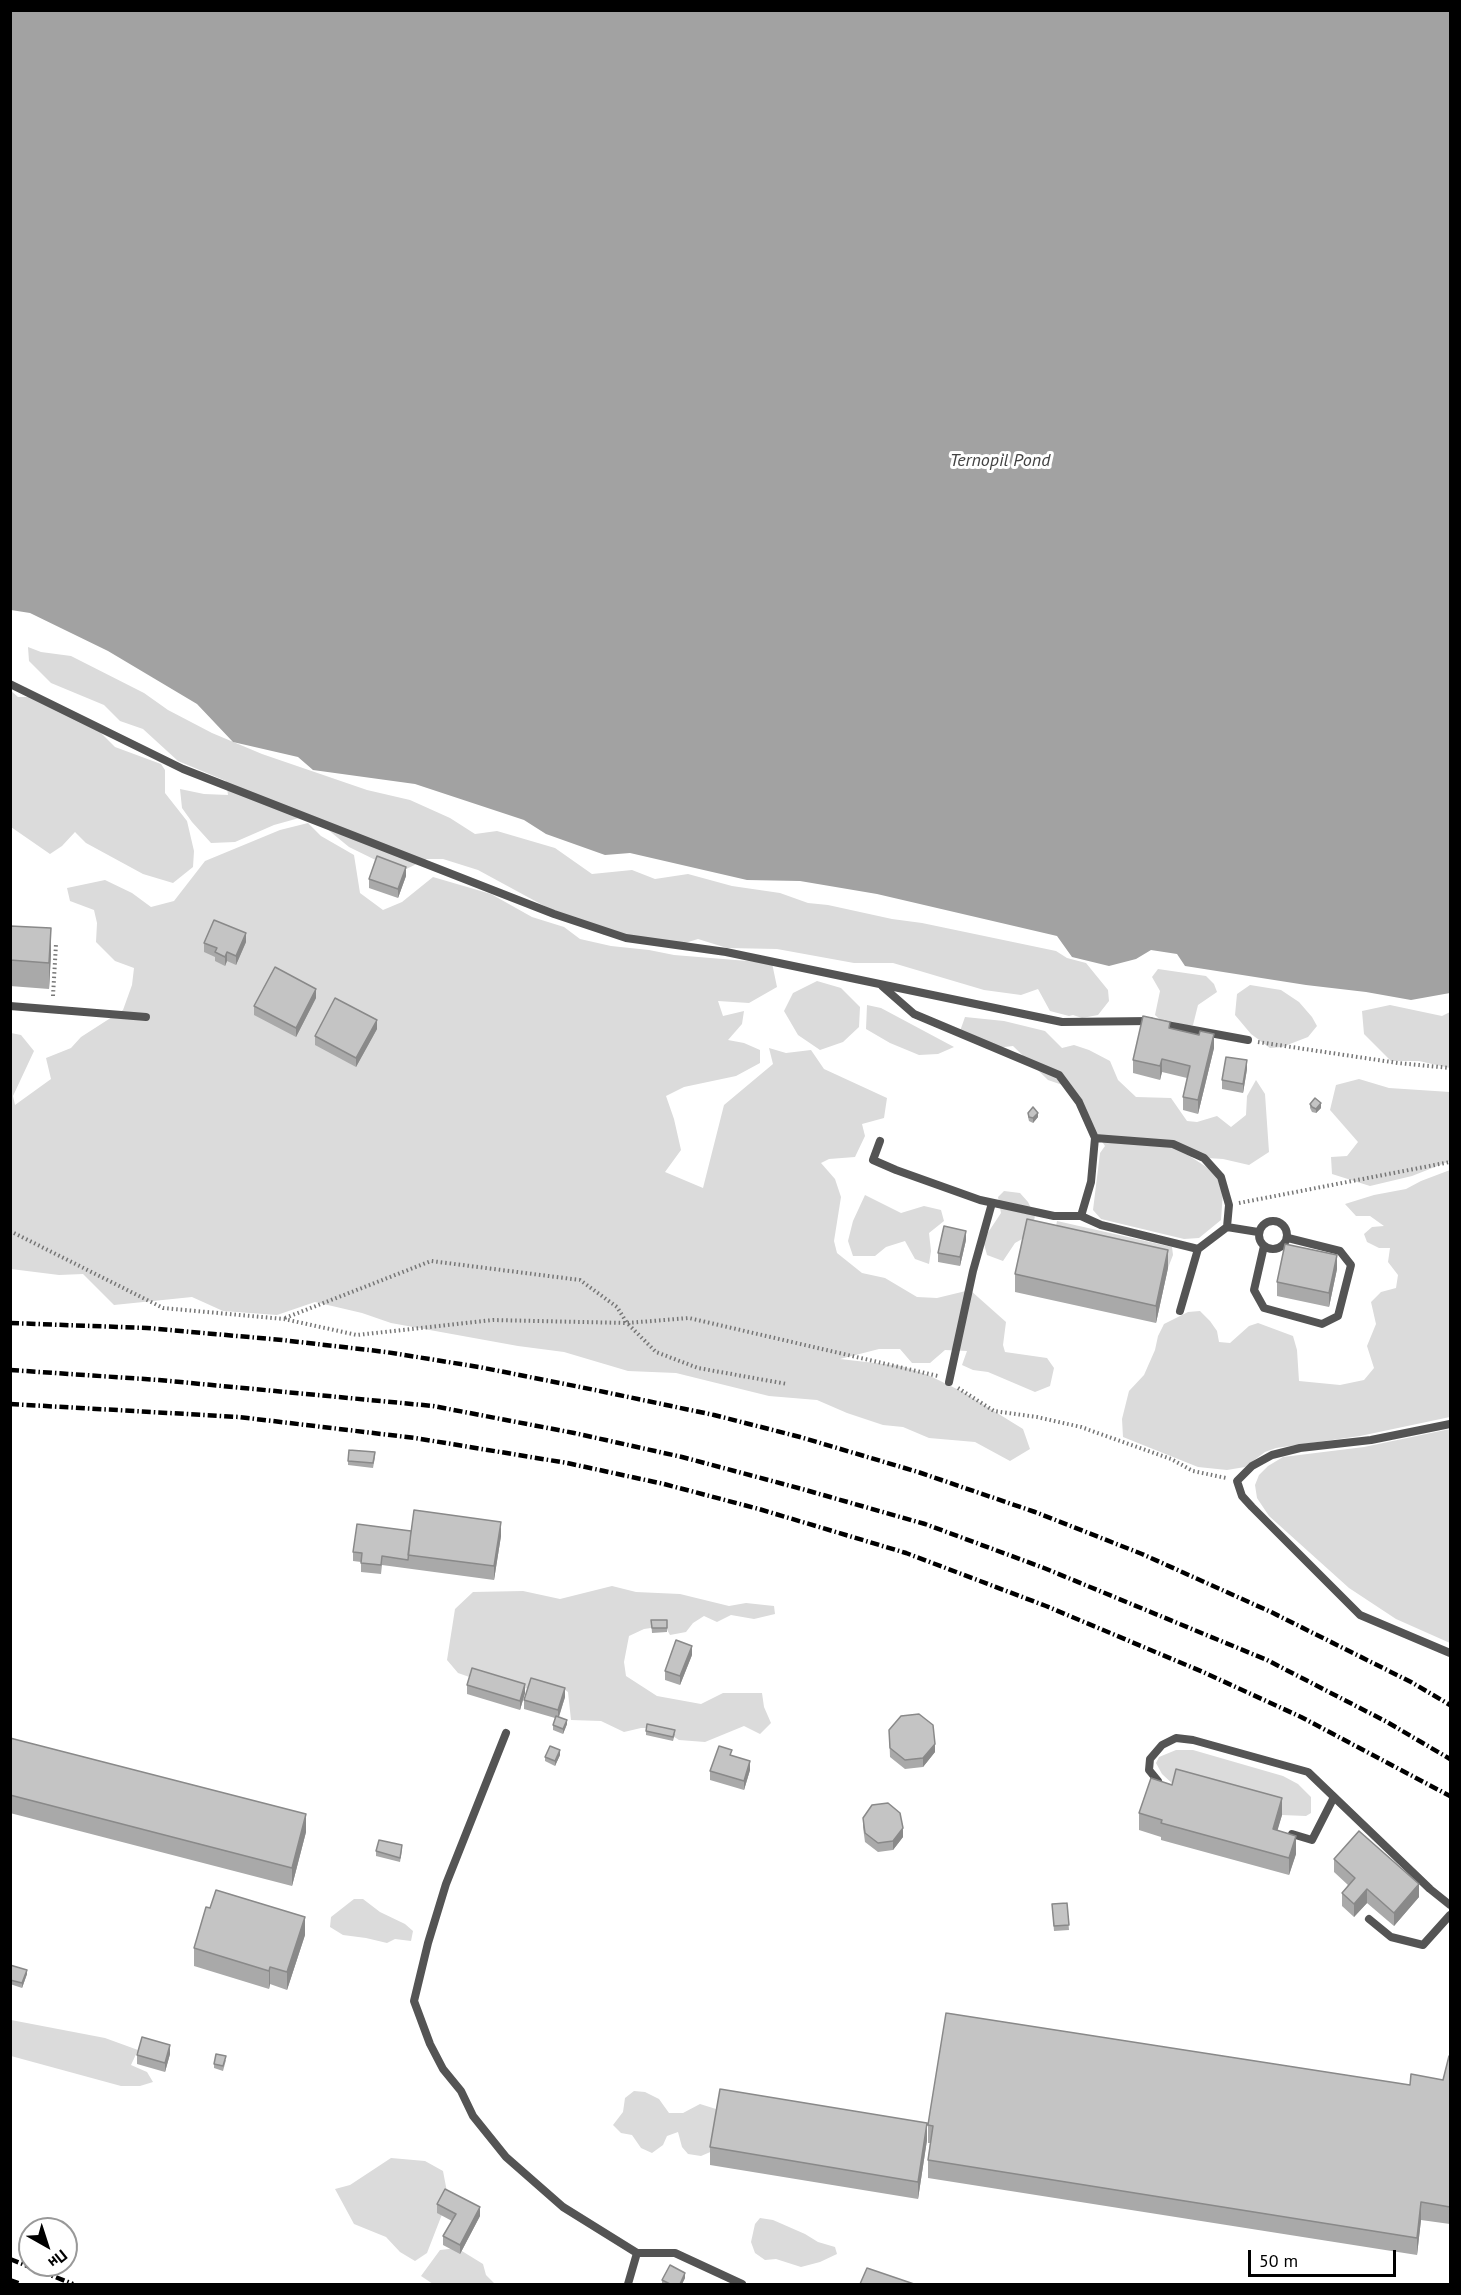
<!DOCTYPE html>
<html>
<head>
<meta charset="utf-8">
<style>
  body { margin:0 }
  #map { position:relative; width:1461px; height:2295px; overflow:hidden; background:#fff; font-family:"PT Sans",sans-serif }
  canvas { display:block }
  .frame { position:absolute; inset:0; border:12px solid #000; pointer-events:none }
  .north { position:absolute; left:18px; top:2217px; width:60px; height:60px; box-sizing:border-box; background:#fff; border:2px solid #999; border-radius:50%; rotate:141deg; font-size:16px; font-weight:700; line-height:24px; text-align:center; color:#000 }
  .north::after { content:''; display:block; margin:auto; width:21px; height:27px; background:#000; clip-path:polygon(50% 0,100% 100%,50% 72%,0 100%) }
  .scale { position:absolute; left:1248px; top:2250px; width:148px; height:27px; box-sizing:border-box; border:3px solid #000; border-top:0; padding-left:8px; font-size:18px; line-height:21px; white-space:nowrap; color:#000; -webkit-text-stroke:4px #fff; paint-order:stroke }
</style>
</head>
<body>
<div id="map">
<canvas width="1461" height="2295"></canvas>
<div class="frame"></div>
<div class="north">Пн</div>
<div class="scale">50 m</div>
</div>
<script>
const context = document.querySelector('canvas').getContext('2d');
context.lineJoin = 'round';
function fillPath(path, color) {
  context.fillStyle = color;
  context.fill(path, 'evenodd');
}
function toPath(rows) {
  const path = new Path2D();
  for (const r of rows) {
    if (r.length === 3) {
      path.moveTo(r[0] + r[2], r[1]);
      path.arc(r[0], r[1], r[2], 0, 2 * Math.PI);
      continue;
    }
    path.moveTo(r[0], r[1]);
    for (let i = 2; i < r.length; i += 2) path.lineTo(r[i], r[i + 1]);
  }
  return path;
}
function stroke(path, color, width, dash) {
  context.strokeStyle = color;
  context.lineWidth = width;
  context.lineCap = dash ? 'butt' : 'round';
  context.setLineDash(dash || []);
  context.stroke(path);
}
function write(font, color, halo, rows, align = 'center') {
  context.font = font + ' "PT Sans",sans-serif';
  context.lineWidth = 6;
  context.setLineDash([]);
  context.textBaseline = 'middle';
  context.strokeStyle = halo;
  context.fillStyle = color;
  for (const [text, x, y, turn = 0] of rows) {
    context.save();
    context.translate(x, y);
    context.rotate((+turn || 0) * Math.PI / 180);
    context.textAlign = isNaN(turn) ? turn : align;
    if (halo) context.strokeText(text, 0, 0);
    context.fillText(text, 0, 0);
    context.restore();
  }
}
fillPath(toPath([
  [28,647,41,652,71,656,144,693,168,710,212,733,262,754,367,790,410,800,450,818,475,834,497,831,555,848,592,874,632,870,655,879,688,874,732,886,780,893,808,903,828,905,892,919,922,923,1056,951,1067,958,1086,963,1108,990,1109,1001,1098,1015,1082,1018,1073,1015,1069,1016,1050,1011,1038,989,1021,995,984,990,893,963,854,963,777,949,727,948,698,939,672,947,633,936,604,935,578,920,548,908,478,870,443,859,427,859,400,872,349,847,310,815,274,825,235,842,211,843,192,822,182,808,180,789,204,794,228,795,226,781,178,761,143,729,120,721,104,705,51,683,29,661],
  [10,690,18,697,31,697,96,728,115,747,161,764,165,770,165,793,187,821,194,851,193,867,173,883,143,874,86,843,75,832,62,846,50,854,11,827],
  [308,823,321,836,354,855,360,893,383,910,402,902,433,877,491,894,532,917,564,927,580,939,611,946,649,950,674,955,772,963,777,987,749,1003,718,1001,723,1016,744,1011,742,1024,728,1040,744,1043,760,1050,760,1063,736,1076,684,1087,666,1096,674,1119,681,1150,665,1172,703,1188,724,1105,773,1064,769,1048,786,1053,811,1050,824,1069,887,1098,884,1118,862,1124,865,1136,855,1157,829,1159,821,1163,835,1179,841,1197,834,1241,837,1253,862,1273,885,1278,917,1297,937,1298,970,1290,1006,1322,1003,1345,1005,1352,1047,1358,1054,1368,1050,1386,1035,1392,988,1372,973,1370,962,1365,967,1351,945,1350,930,1363,912,1363,900,1349,879,1349,840,1359,901,1366,928,1375,963,1392,1023,1429,1030,1449,1010,1461,975,1442,929,1438,903,1427,883,1425,847,1413,817,1400,769,1396,676,1373,628,1371,564,1352,518,1346,391,1323,362,1313,315,1302,277,1315,223,1311,192,1297,114,1305,83,1274,59,1275,11,1269,11,1033,21,1035,34,1051,13,1096,15,1105,51,1079,46,1058,71,1048,81,1037,123,1010,132,985,134,968,115,961,96,942,97,923,94,910,70,901,67,888,105,880,132,893,151,907,174,901,205,861,280,830],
  [1158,969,1206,976,1214,984,1217,992,1198,1005,1193,1025,1170,1029,1155,1015,1160,991,1152,977],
  [817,981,841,988,860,1007,859,1027,843,1042,820,1050,798,1035,784,1011,793,993],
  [1250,985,1281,990,1299,1002,1312,1017,1317,1026,1308,1037,1282,1047,1270,1048,1251,1034,1235,1015,1237,994],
  [867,1005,881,1008,954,1047,938,1054,919,1055,890,1043,866,1029],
  [1390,1005,1442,1016,1450,1012,1450,1068,1419,1061,1391,1061,1364,1034,1362,1011],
  [965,1017,1004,1021,1045,1031,1062,1048,1074,1045,1089,1050,1110,1061,1118,1080,1136,1097,1171,1098,1187,1121,1197,1122,1217,1116,1231,1127,1246,1115,1247,1096,1256,1080,1265,1094,1269,1152,1249,1165,1223,1159,1191,1157,1208,1168,1218,1178,1223,1192,1221,1220,1199,1238,1184,1239,1101,1219,1093,1210,1100,1153,1105,1146,1094,1130,1074,1089,1048,1080,1013,1046,987,1049,959,1034],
  [1359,1079,1389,1088,1450,1092,1450,1161,1412,1176,1370,1186,1332,1174,1331,1157,1347,1156,1358,1142,1330,1110,1336,1085],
  [1450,1170,1450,1417,1360,1436,1276,1448,1265,1452,1245,1467,1227,1470,1198,1467,1123,1437,1122,1419,1129,1391,1144,1375,1155,1350,1158,1336,1164,1324,1188,1312,1200,1311,1210,1321,1217,1331,1219,1342,1230,1343,1249,1326,1258,1323,1293,1336,1297,1350,1299,1381,1340,1385,1364,1380,1374,1368,1367,1346,1376,1324,1371,1302,1381,1292,1396,1288,1398,1275,1388,1262,1390,1248,1379,1248,1367,1242,1364,1234,1372,1227,1384,1226,1370,1216,1356,1216,1345,1204,1374,1195,1406,1189,1421,1181],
  [1004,1191,1020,1193,1028,1202,1035,1216,1031,1234,1015,1243,1003,1261,987,1255,983,1240,1001,1213,998,1197],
  [865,1195,901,1213,924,1206,941,1210,944,1221,929,1233,931,1251,929,1264,915,1259,905,1241,886,1247,875,1256,853,1256,848,1241,853,1221],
  [1057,1221,1172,1247,1173,1255,1168,1268,1053,1242],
  [1450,1429,1450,1643,1396,1619,1349,1588,1269,1516,1257,1498,1255,1485,1259,1475,1268,1466,1283,1457,1364,1447],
  [612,1586,636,1592,680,1594,729,1606,746,1603,774,1606,775,1614,754,1619,731,1615,717,1622,704,1616,693,1623,686,1632,670,1635,665,1626,644,1629,629,1636,624,1662,626,1676,657,1696,701,1704,723,1693,762,1693,764,1707,771,1723,760,1734,744,1726,705,1742,679,1740,665,1731,653,1728,641,1728,624,1732,601,1721,571,1720,568,1692,557,1685,520,1689,498,1687,458,1673,447,1660,455,1609,473,1592,523,1591,560,1599],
  [1176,1750,1193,1750,1283,1776,1298,1784,1311,1797,1311,1813,1306,1816,1282,1815,1176,1787,1162,1774,1156,1763,1159,1757],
  [354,1899,363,1899,380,1912,405,1924,413,1931,411,1941,395,1939,387,1943,366,1938,343,1935,330,1927,331,1917],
  [11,2020,105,2038,138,2050,131,2065,147,2072,153,2082,140,2086,121,2086,11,2056],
  [634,2091,645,2092,659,2099,669,2113,683,2113,700,2104,716,2109,723,2124,715,2150,701,2156,688,2154,682,2147,678,2132,667,2136,663,2145,652,2153,641,2148,632,2135,621,2133,613,2125,623,2112,625,2098],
  [391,2158,425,2161,443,2171,447,2192,446,2204,427,2253,415,2261,400,2252,386,2237,354,2224,335,2189,350,2185],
  [760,2218,773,2220,805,2234,818,2242,835,2247,837,2254,820,2262,801,2267,776,2259,765,2260,755,2253,751,2242,755,2224],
  [457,2248,483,2264,486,2275,495,2284,433,2284,421,2276,440,2250]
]), '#dbdbdb');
fillPath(toPath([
  [11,10,1450,11,1450,993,1411,1000,1366,992,1306,985,1185,966,1177,954,1151,950,1136,959,1109,966,1072,957,1057,936,877,894,800,881,747,880,630,853,605,855,546,834,524,820,415,784,313,770,298,757,233,742,197,704,108,651,30,613,11,610]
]), '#a2a2a2');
stroke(toPath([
  [53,996,56,944],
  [1258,1042,1398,1063,1450,1068],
  [1239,1203,1450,1162],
  [10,1231,163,1308,284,1319,357,1335,493,1320,627,1323,689,1318,938,1376],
  [285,1318,431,1261,580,1280,617,1307,627,1323,656,1352,698,1368,787,1384],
  [958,1388,994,1411,1037,1417,1081,1427,1171,1459,1193,1471,1226,1478]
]), '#767676', 4, [1.5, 3]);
stroke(toPath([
  [10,684,183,769,554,914,626,938,726,952,1062,1022,1150,1021],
  [882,986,914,1014,1059,1075,1079,1102,1095,1138,1091,1182,1081,1216,1101,1225,1198,1249,1227,1227,1258,1232],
  [10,1006,146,1017],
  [1161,1024,1248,1040],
  [1095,1138,1173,1144,1204,1158,1221,1177,1229,1205,1227,1227],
  [880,1141,873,1160,896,1170,980,1200,1054,1216,1081,1216],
  [1273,1235,14],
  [1264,1246,1254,1290,1264,1308,1322,1324,1338,1316,1351,1265,1340,1251,1288,1238],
  [1180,1311,1198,1249],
  [949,1382,973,1271,992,1203],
  [1450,1424,1371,1440,1300,1448,1272,1455,1252,1466,1237,1481,1242,1496,1252,1507,1360,1615,1450,1653],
  [506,1733,446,1884,428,1943,414,2001,430,2044,443,2069,461,2091,473,2116,506,2157,563,2207,637,2253,628,2284],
  [1158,1781,1149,1770,1150,1759,1162,1745,1176,1738,1193,1740,1308,1772,1430,1889,1450,1905],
  [1292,1834,1312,1840,1334,1797],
  [1369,1919,1391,1937,1423,1945,1450,1915],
  [637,2253,675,2253,742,2284]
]), '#545454', 8);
stroke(toPath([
  [10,1323,147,1328,282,1340,386,1352,479,1367,595,1390,714,1415,800,1437,918,1472,1035,1512,1142,1554,1271,1612,1411,1682,1450,1705],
  [10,1370,159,1380,433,1406,574,1433,682,1457,802,1489,925,1524,1044,1568,1267,1660,1387,1722,1450,1759],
  [10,1404,239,1417,415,1438,567,1463,664,1484,759,1509,906,1553,1046,1606,1203,1672,1301,1717,1450,1796],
  [10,2259,73,2284],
  [10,2280,21,2284]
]), '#000', 4.5, [9, 3, 1.5, 3]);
fillPath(toPath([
  [406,876,398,898,369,888,369,879],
  [10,926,51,954,49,989,10,986],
  [246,942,236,965,227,961,225,966,215,961,215,957,204,952,204,943],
  [316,998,296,1037,254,1015,254,1006],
  [377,1029,356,1067,315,1045,315,1036],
  [1170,1029,1214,1048,1198,1114,1183,1110,1183,1097,1187,1078,1162,1072,1160,1080,1133,1073,1133,1060],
  [1247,1069,1243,1093,1222,1089,1222,1080],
  [1310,1104,1321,1108,1316,1113,1312,1112,1310,1108],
  [1028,1113,1038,1117,1033,1123,1029,1121,1028,1117],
  [966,1240,960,1266,938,1262,938,1253],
  [1168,1268,1156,1323,1015,1292,1015,1274],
  [1337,1269,1329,1307,1277,1296,1277,1282],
  [375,1457,373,1468,348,1465,348,1461],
  [411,1531,501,1536,494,1580,382,1565,381,1574,361,1572,361,1562,353,1561,353,1552],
  [651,1620,667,1620,667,1632,652,1633],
  [692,1655,680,1685,665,1680,665,1671],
  [467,1685,525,1693,520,1710,467,1694],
  [565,1697,559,1717,567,1724,563,1734,553,1730,553,1725,555,1718,524,1709,524,1700],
  [889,1730,935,1752,923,1767,905,1769,890,1757],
  [646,1731,675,1734,673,1741,646,1735],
  [10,1738,306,1832,292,1886,10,1813],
  [560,1755,555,1766,545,1761,545,1757],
  [732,1756,750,1770,744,1790,710,1780,710,1771],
  [1172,1785,1282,1815,1277,1830,1296,1854,1289,1875,1161,1840,1161,1837,1139,1830,1139,1813],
  [863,1818,903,1837,893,1850,878,1852,865,1842,863,1827],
  [402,1850,400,1862,376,1856,376,1851],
  [1334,1859,1419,1897,1394,1926,1367,1903,1354,1917,1342,1906,1342,1893,1348,1885,1334,1872],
  [1067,1903,1069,1930,1054,1931,1052,1904],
  [305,1935,287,1990,270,1984,269,1989,194,1966,194,1948],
  [10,1965,27,1974,22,1988,10,1984],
  [170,2054,165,2072,137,2064,137,2055],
  [1450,2056,1450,2224,1421,2220,1417,2255,928,2178,928,2160,930,2143,928,2143,928,2125,1410,2085,1443,2080],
  [226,2060,223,2071,214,2068,214,2064],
  [927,2140,918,2199,710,2165,710,2147],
  [437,2204,480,2216,460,2254,443,2245,443,2236,452,2221,437,2213],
  [685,2278,682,2284,662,2284,662,2280]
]), '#a9a9a9');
fillPath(toPath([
  [406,867,406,876,398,898,398,889],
  [51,928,51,954,49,989,49,963],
  [246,933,246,942,236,965,236,956],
  [227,952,227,961,225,966,225,957],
  [316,989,316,998,296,1037,296,1028],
  [377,1020,377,1029,356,1067,356,1058],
  [1214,1034,1214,1048,1198,1114,1198,1100],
  [1162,1059,1162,1072,1160,1080,1160,1066],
  [1247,1060,1247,1069,1243,1093,1243,1084],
  [1321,1103,1321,1108,1316,1113,1316,1109],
  [1038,1113,1038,1117,1033,1123,1033,1118],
  [966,1231,966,1240,960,1266,960,1257],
  [1168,1250,1168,1268,1156,1323,1156,1306],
  [1337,1255,1337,1269,1329,1307,1329,1293],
  [501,1522,501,1536,494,1580,494,1566],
  [692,1646,692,1655,680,1685,680,1676],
  [525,1684,525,1693,520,1710,520,1701],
  [565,1688,565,1697,558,1719,558,1710],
  [567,1720,567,1724,563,1734,563,1729],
  [935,1744,935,1752,923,1767,923,1758],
  [560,1750,560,1755,555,1766,555,1761],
  [750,1761,750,1770,744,1790,744,1781],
  [1282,1798,1282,1815,1273,1846,1273,1829],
  [306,1814,306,1832,292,1886,292,1868],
  [903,1828,903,1837,893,1850,893,1841],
  [1296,1836,1296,1854,1289,1875,1289,1858],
  [1419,1884,1419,1897,1394,1926,1394,1913],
  [1367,1889,1367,1903,1354,1917,1354,1904],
  [305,1917,305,1935,287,1990,287,1972],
  [270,1967,270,1984,269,1989,269,1971],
  [27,1970,27,1974,22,1988,22,1983],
  [170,2045,170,2054,165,2072,165,2063],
  [927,2123,927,2140,918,2199,918,2182],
  [1421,2202,1421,2220,1417,2255,1417,2238],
  [480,2207,480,2216,460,2254,460,2245],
  [685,2273,685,2278,682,2284,680,2284]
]), '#898989');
const building = toPath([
  [377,856,406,867,398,889,369,879,377,856],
  [214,920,246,933,236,956,227,952,225,957,215,952,217,948,204,943,214,920],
  [10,926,51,928,49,963,10,960,10,926],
  [275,967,316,989,296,1028,254,1006,275,967],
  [335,998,377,1020,356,1058,315,1036,335,998],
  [1143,1016,1170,1022,1169,1028,1199,1035,1200,1031,1214,1034,1198,1100,1183,1097,1190,1066,1162,1059,1160,1066,1133,1060,1143,1016],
  [1226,1057,1247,1060,1243,1084,1222,1080,1226,1057],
  [1315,1098,1321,1103,1316,1109,1312,1107,1310,1104,1315,1098],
  [1033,1107,1038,1113,1033,1118,1029,1117,1028,1113,1033,1107],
  [1027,1219,1168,1250,1156,1306,1015,1274,1027,1219],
  [944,1226,966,1231,960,1257,938,1253,944,1226],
  [1285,1244,1337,1255,1329,1293,1277,1282,1285,1244],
  [349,1450,375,1452,373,1463,348,1461,349,1450],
  [414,1510,501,1522,494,1566,408,1555,414,1510],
  [357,1524,411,1531,408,1560,382,1556,381,1565,361,1563,362,1553,353,1552,357,1524],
  [651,1620,667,1620,667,1628,652,1628,651,1620],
  [676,1640,692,1646,680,1676,665,1671,676,1640],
  [472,1668,525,1684,520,1701,467,1685,472,1668],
  [531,1678,565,1688,558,1710,524,1700,531,1678],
  [919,1714,933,1725,935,1744,923,1758,905,1760,890,1748,889,1730,901,1716,919,1714],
  [556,1716,567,1720,563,1729,553,1725,556,1716],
  [647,1724,675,1730,673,1737,646,1731,647,1724],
  [10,1738,306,1814,292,1868,10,1795,10,1738],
  [550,1746,560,1750,555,1761,545,1757,550,1746],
  [719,1746,732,1750,730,1755,750,1761,744,1781,710,1771,719,1746],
  [1176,1769,1282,1798,1273,1829,1296,1836,1289,1858,1161,1823,1162,1820,1139,1813,1151,1778,1172,1785,1176,1769],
  [888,1803,900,1813,903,1828,893,1841,878,1843,865,1833,863,1818,872,1805,888,1803],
  [1359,1831,1419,1884,1394,1913,1367,1889,1354,1904,1342,1893,1355,1878,1334,1859,1359,1831],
  [379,1840,402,1845,400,1858,376,1851,379,1840],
  [216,1890,305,1917,287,1972,270,1967,269,1971,194,1948,206,1907,210,1908,216,1890],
  [1067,1903,1069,1925,1054,1926,1052,1904,1067,1903],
  [10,1965,27,1970,22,1983,10,1980,10,1965],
  [946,2013,1410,2085,1411,2074,1443,2080,1449,2056,1450,2056,1450,2207,1421,2202,1417,2238,928,2160,933,2126,928,2125,930,2112,946,2013],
  [142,2037,170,2045,165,2063,137,2055,142,2037],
  [216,2054,226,2056,223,2066,214,2064,216,2054],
  [720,2089,927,2123,918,2182,710,2147,720,2089],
  [445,2189,480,2207,460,2245,443,2236,456,2214,437,2204,445,2189],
  [670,2265,685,2273,680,2284,670,2284,662,2280,670,2265],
  [867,2268,914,2284,860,2284,867,2268]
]);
fillPath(building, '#c4c4c4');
stroke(building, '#898989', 1.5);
write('italic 18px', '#434343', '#fff', [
  ["Ternopil Pond",1000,461]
]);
</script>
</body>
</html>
